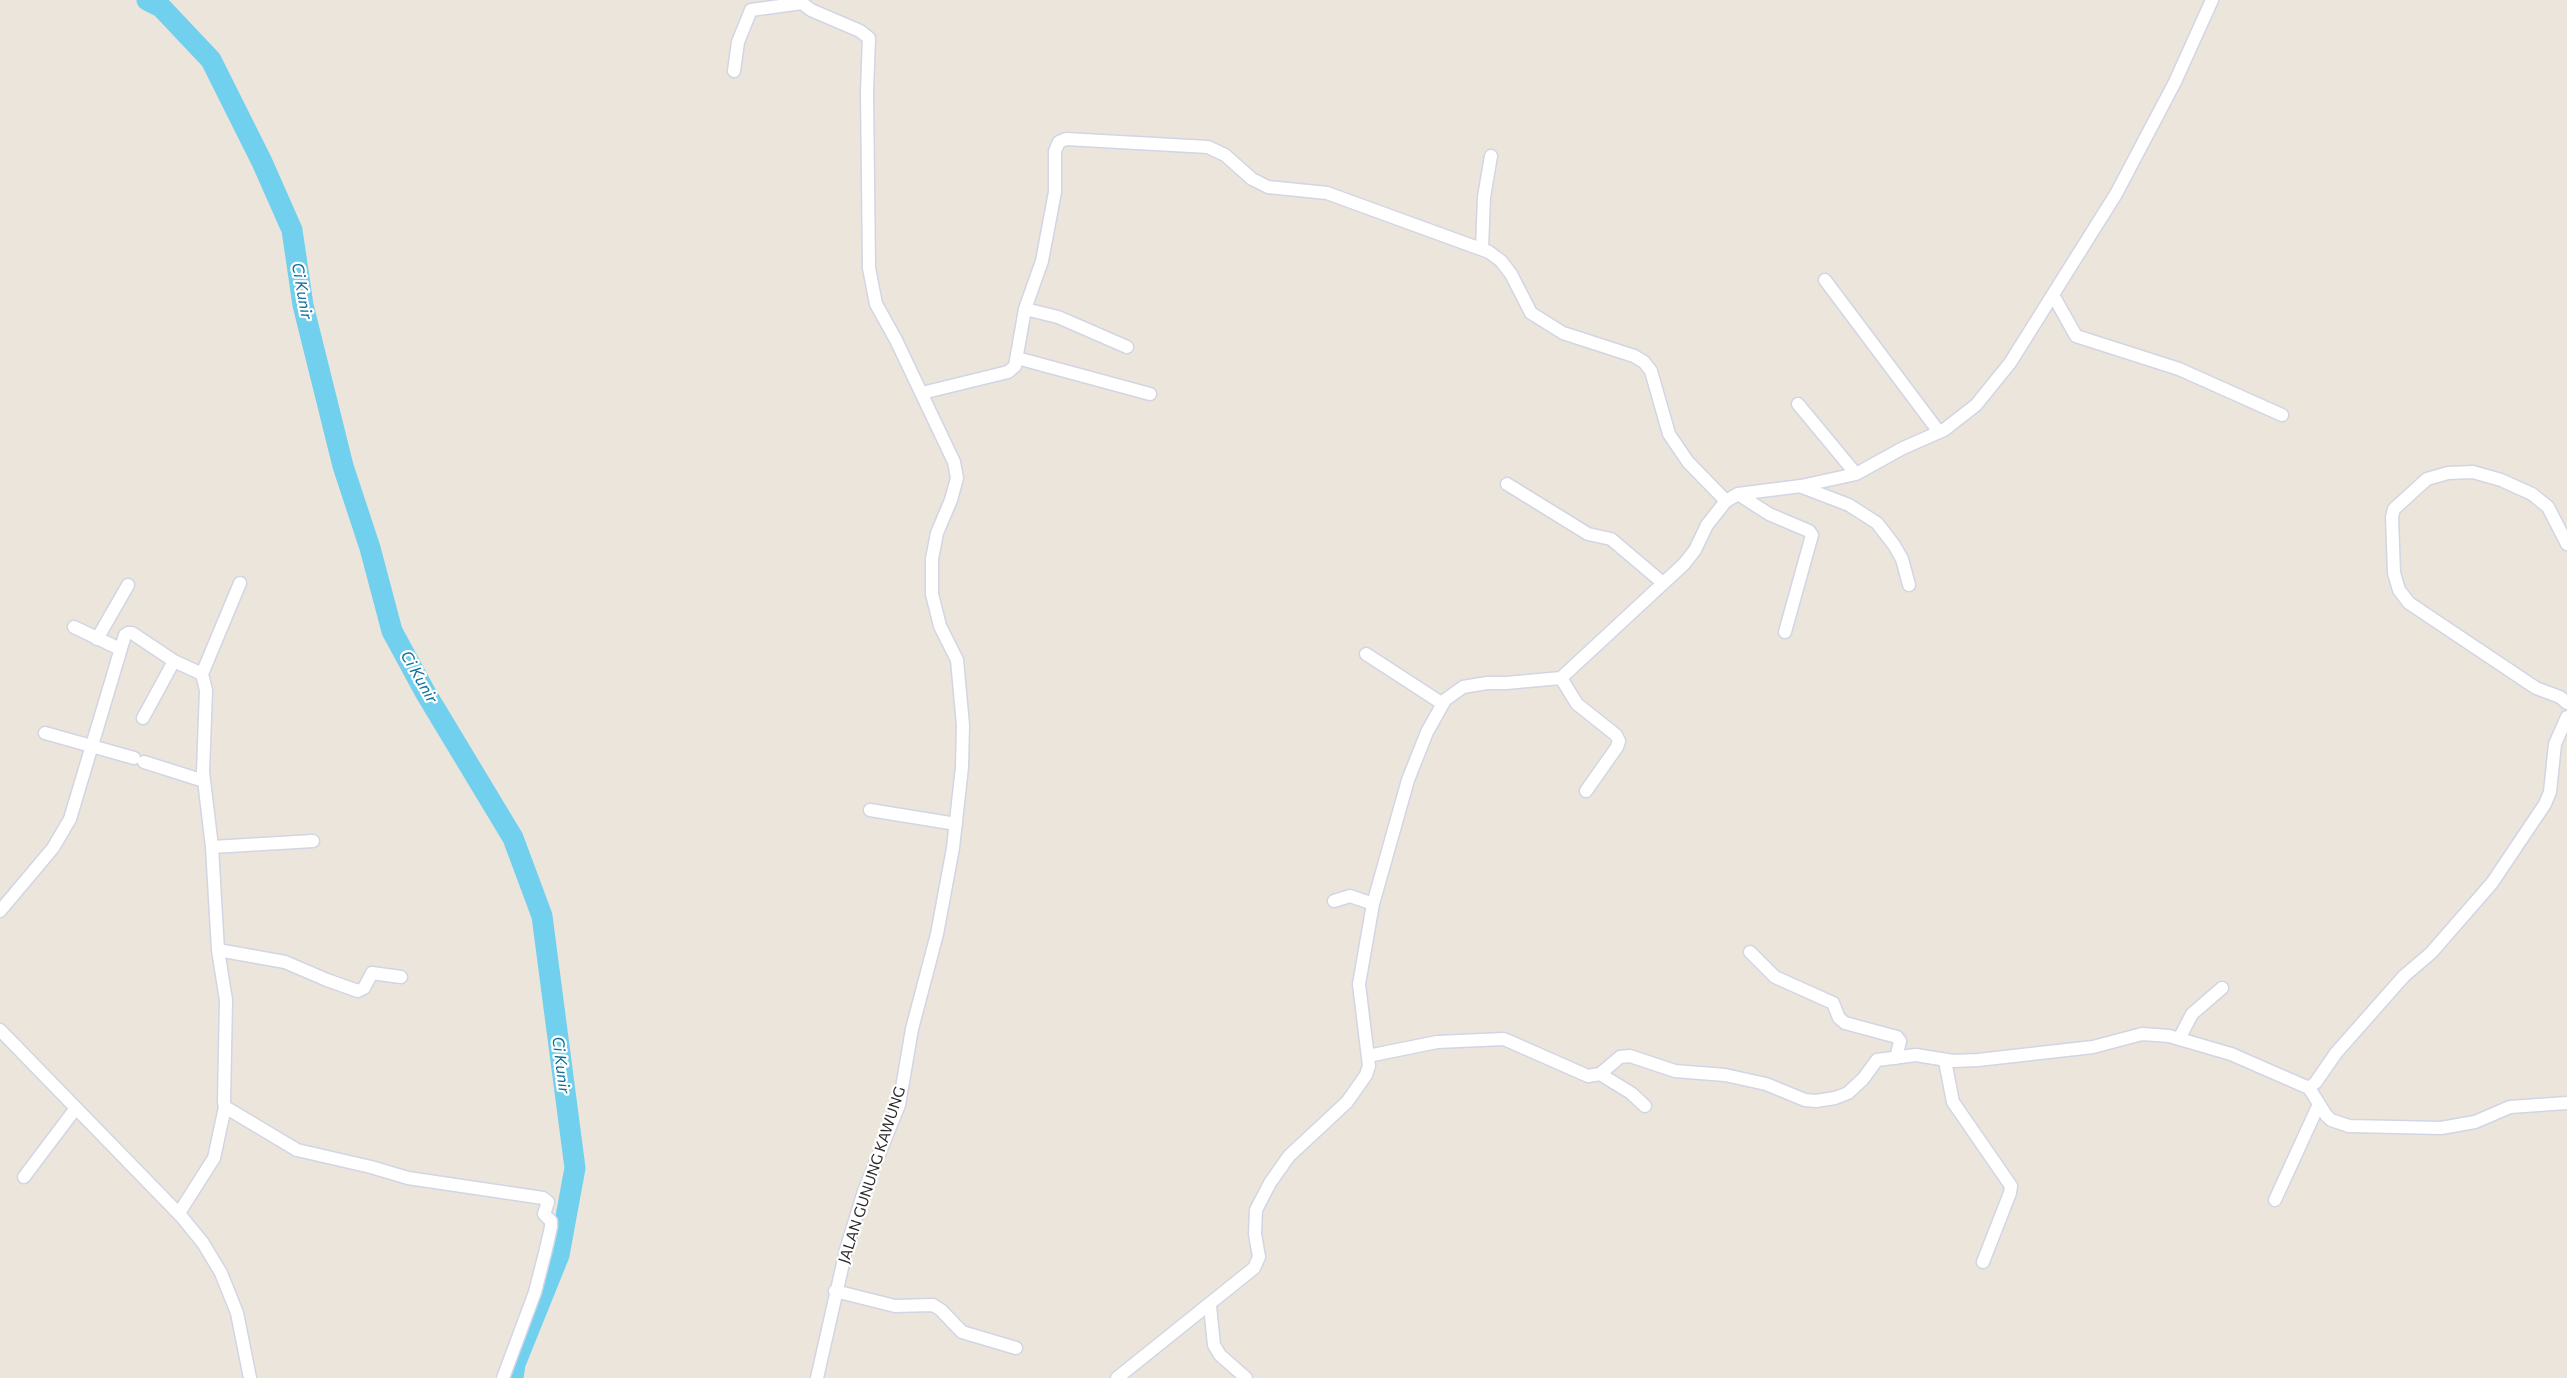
<!DOCTYPE html>
<html>
<head>
<meta charset="utf-8">
<style>
  body { margin:0 }
  canvas { display:block; background:#ece5dc }
</style>
</head>
<body>
<canvas width="2567" height="1378"></canvas>
<script>
const context = document.querySelector('canvas').getContext('2d');
context.lineJoin = 'round';
function toPath(rows) {
  const path = new Path2D();
  for (const r of rows) {
    path.moveTo(r[0], r[1]);
    for (let i = 2; i < r.length; i += 2) path.lineTo(r[i], r[i + 1]);
  }
  return path;
}
function stroke(path, color, width, dash) {
  context.strokeStyle = color;
  context.lineWidth = width;
  context.lineCap = dash ? 'butt' : 'round';
  context.setLineDash(dash || []);
  context.stroke(path);
}
function write(font, color, halo, rows, align = 'center') {
  context.font = font + ' Commissioner,sans-serif';
  context.lineWidth = 4.5;
  context.setLineDash([]);
  context.textBaseline = 'middle';
  context.strokeStyle = halo;
  context.fillStyle = color;
  for (const [text, x, y, turn = 0] of rows) {
    context.save();
    context.translate(x, y);
    context.rotate((+turn || 0) * Math.PI / 180);
    context.textAlign = isNaN(turn) ? turn : align;
    if (halo) context.strokeText(text, 0, 0);
    context.fillText(text, 0, 0);
    context.restore();
  }
}
stroke(toPath([
  [147,0,161,7,211,60,262,162,292,230,303,305,343,466,370,548,392,631,425,692,513,838,542,916,575,1168,559,1255,515,1364,513,1378]
]), '#70d0ee', 21);
const minor = toPath([
  [798,0,811,10,860,31,869,38,867,91,869,268,876,304,896,340,954,462,957,478,951,500,937,533,932,559,932,594,940,626,957,660,963,725,962,767,953,848,937,934,912,1029,899,1105,864,1191,846,1250,817,1378],
  [734,71,738,42,751,10,802,3],
  [1482,249,1484,197,1491,156],
  [1825,280,1939,432],
  [2053,295,2076,336,2179,369,2282,415],
  [1025,309,1058,317,1127,347],
  [1017,358,1150,394],
  [922,393,1008,372,1015,366,1025,309,1042,261,1055,192,1055,151,1059,142,1066,139,1208,147,1225,155,1252,179,1268,187,1327,193,1489,252,1501,261,1511,274,1531,313,1563,333,1634,356,1644,362,1651,371,1669,434,1688,462,1726,501],
  [1798,404,1856,474],
  [1507,484,1588,534,1611,539,1663,583],
  [1802,487,1849,505,1877,523,1894,545,1902,559,1909,585],
  [1738,494,1769,514,1809,531,1812,535,1785,632],
  [2567,544,2548,507,2532,494,2501,480,2473,472,2448,473,2427,479,2394,509,2392,517,2394,573,2399,590,2409,603,2536,688,2560,697,2567,703],
  [74,627,120,649],
  [97,639,128,585],
  [1366,654,1443,704],
  [1561,678,1577,704,1616,735,1619,741,1617,747,1586,791],
  [143,718,174,661,202,674],
  [45,733,134,758],
  [144,762,204,781],
  [870,810,956,824],
  [212,847,313,841],
  [1334,901,1350,896,1373,904],
  [0,911,53,848,70,819,125,635,128,633,132,633,174,661],
  [218,950,285,962,327,980,358,991,364,988,372,973,401,977],
  [1750,952,1775,977,1833,1003,1839,1018,1845,1023,1897,1037,1900,1041,1896,1058],
  [0,1030,181,1216,203,1243,221,1273,237,1313,250,1378],
  [2179,1039,2192,1014,2222,988],
  [1368,1056,1437,1042,1504,1039,1588,1076,1600,1074,1620,1057,1630,1056,1675,1071,1725,1075,1766,1084,1805,1100,1816,1101,1835,1098,1848,1093,1863,1079,1877,1060,1916,1055,1953,1061,1978,1060,2093,1047,2142,1034,2169,1036,2231,1054,2309,1088,2316,1082,2336,1053,2404,976,2431,953,2492,883,2545,804,2550,792,2555,744,2567,717],
  [1945,1061,1953,1102,2011,1186,2010,1193,1983,1262],
  [1600,1074,1631,1093,1645,1106],
  [2309,1088,2326,1115,2331,1120,2349,1126,2441,1128,2475,1122,2510,1107,2567,1103],
  [225,1107,297,1150,371,1167,408,1178,543,1198,548,1202,544,1214,551,1221,551,1227,546,1249,535,1292,503,1378],
  [24,1177,76,1108],
  [2275,1200,2319,1104],
  [179,1213,214,1158,225,1107,224,1102,226,1000,218,950,212,847,203,772,206,690,202,674,240,583],
  [835,1291,895,1306,933,1305,941,1310,962,1332,1016,1348],
  [1210,1306,1214,1345,1220,1355,1246,1378],
  [1117,1378,1254,1268,1259,1257,1255,1234,1256,1210,1270,1183,1289,1156,1347,1102,1366,1075,1369,1066,1359,984,1373,904,1408,780,1427,732,1445,700,1463,687,1487,683,1506,683,1561,678,1684,564,1695,550,1707,525,1726,501,1738,494,1801,486,1856,474,1903,448,1944,430,1976,405,2010,363,2116,194,2175,82,2212,0]
]);
stroke(minor, '#d2d5e3', 15);
stroke(minor, '#fff', 12);
write('15px', '#2a2a2a', '#fff', [
  ["JALAN GUNUNG KAWUNG",872,1175,-72]
]);
write('italic 16px', '#0e6f9b', '#fff', [
  ["Ci Kunir",302,291,80],
  ["Ci Kunir",419,677,60],
  ["Ci Kunir",561,1065,83]
]);
</script>
</body>
</html>
